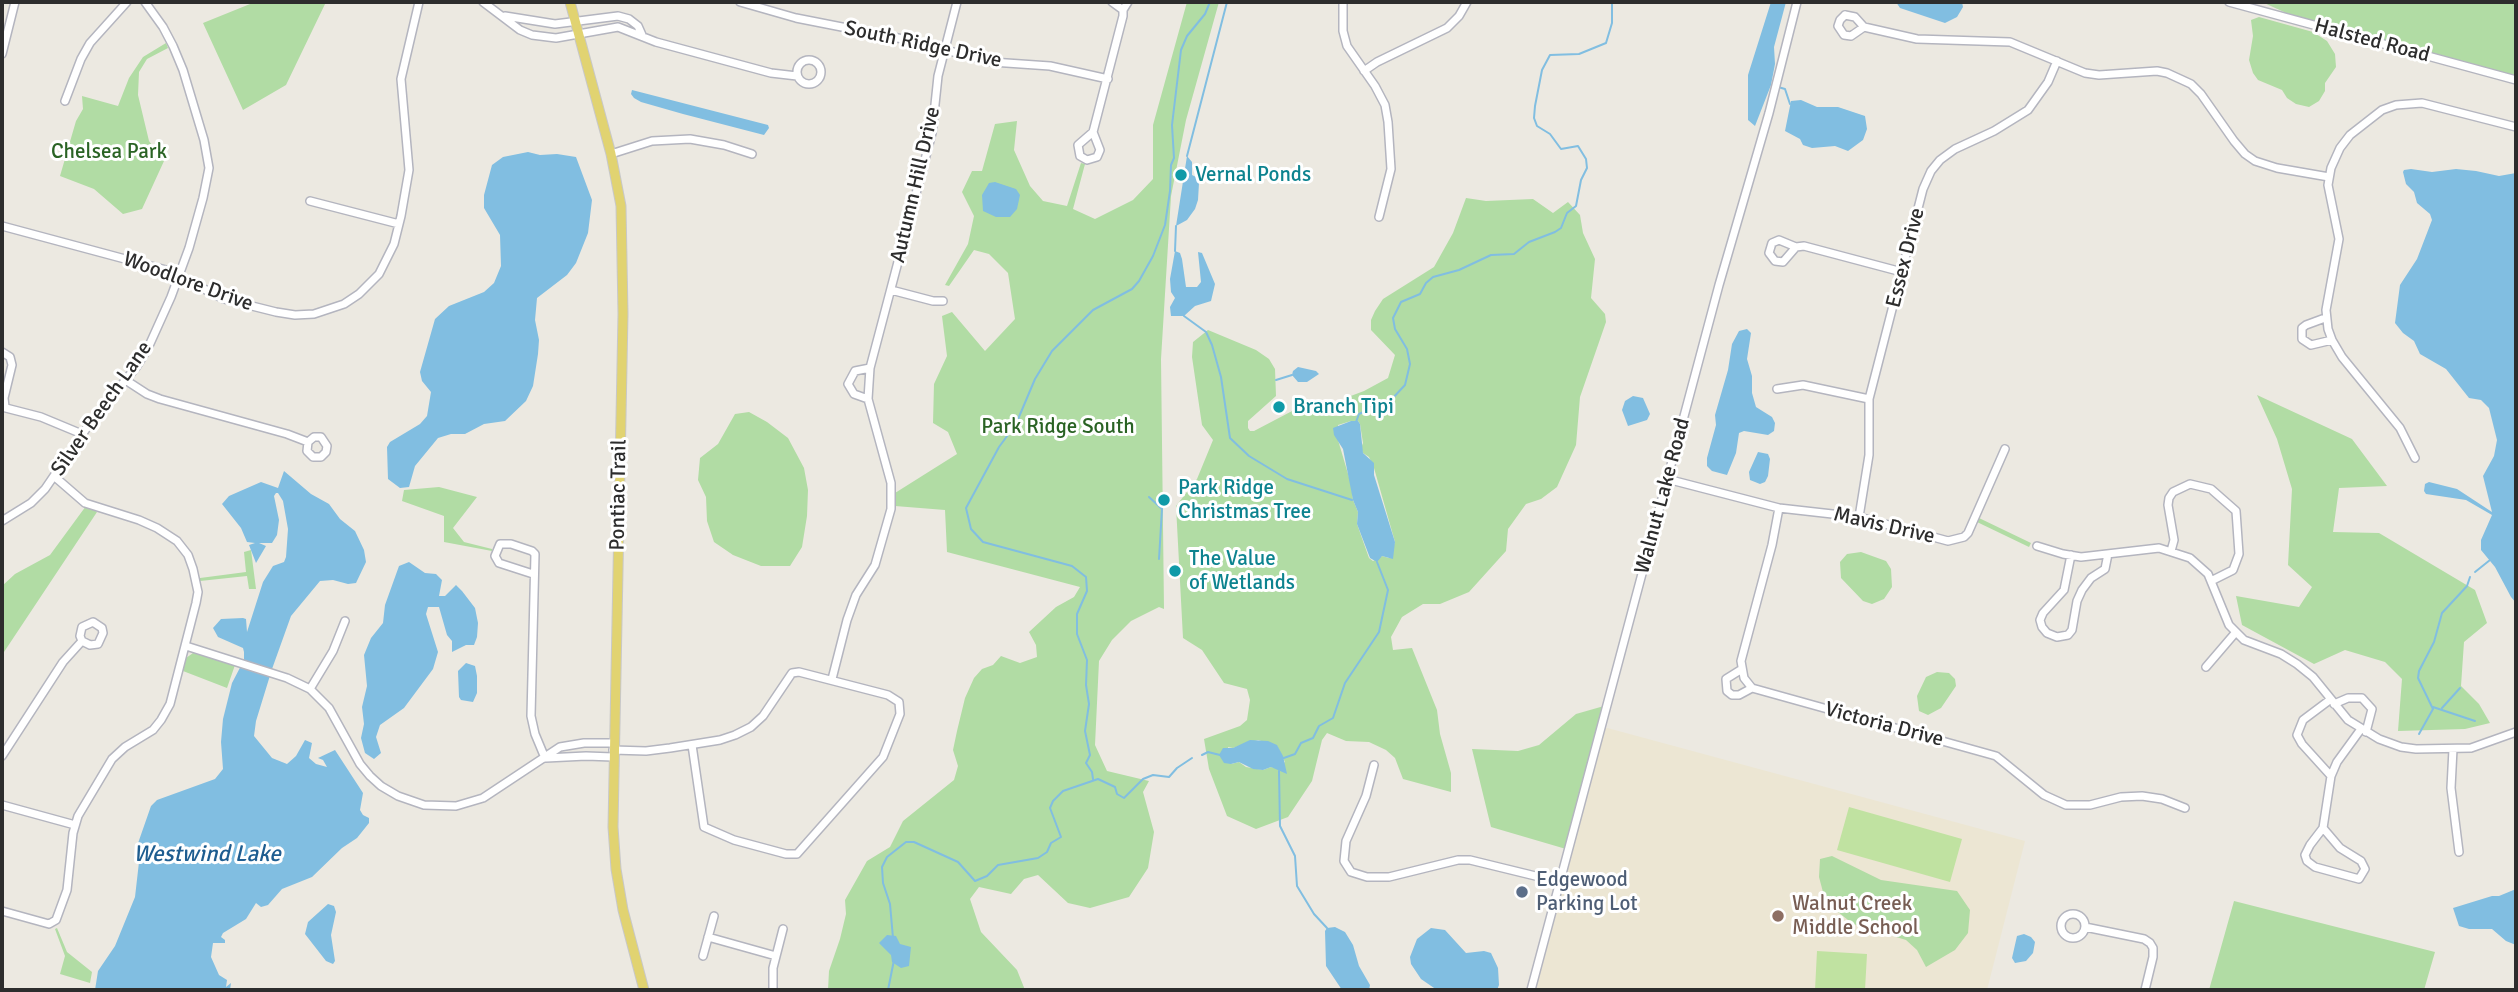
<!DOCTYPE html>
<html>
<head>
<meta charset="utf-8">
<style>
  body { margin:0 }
  #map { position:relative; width:2518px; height:992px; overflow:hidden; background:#ece9e1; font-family:Signika,sans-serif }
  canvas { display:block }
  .frame { position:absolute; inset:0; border:4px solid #2d2d2d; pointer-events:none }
</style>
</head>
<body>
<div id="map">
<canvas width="2518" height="992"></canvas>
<div class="frame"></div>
</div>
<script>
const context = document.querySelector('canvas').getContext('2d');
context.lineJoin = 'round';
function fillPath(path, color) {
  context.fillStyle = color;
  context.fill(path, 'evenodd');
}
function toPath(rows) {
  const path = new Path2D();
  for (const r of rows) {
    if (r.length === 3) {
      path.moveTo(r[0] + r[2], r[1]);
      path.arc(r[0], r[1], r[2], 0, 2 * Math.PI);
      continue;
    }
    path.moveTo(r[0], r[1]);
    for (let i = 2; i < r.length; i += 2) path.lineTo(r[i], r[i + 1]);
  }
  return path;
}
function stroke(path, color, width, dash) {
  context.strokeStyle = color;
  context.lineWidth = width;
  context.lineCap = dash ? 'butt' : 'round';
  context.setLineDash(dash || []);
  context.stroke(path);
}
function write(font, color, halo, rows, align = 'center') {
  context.font = font + ' Signika,sans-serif';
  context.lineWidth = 6;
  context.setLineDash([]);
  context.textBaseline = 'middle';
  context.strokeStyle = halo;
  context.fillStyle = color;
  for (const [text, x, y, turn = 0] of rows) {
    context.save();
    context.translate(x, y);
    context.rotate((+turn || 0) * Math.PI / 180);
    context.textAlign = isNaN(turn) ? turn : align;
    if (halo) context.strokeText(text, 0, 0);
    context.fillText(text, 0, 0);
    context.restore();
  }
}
fillPath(toPath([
  [1600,726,2025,841,1987,990,1530,990]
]), '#ece6d3');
fillPath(toPath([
  [255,2,326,2,286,85,243,110,203,23],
  [1187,2,1219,2,1186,120,1171,196,1161,359,1164,609,1159,607,1131,621,1112,640,1099,661,1095,745,1107,771,1149,781,1143,792,1154,832,1148,868,1129,897,1090,908,1068,903,1038,875,1024,879,1011,894,979,887,970,899,981,932,1017,970,1025,990,828,990,829,971,840,939,846,914,845,900,867,861,890,847,903,821,954,780,958,766,953,750,957,731,965,698,974,678,982,669,993,665,1001,656,1020,663,1037,657,1036,645,1029,632,1056,607,1074,597,1080,587,947,552,945,510,895,506,895,493,957,454,948,432,933,423,934,384,947,356,942,316,952,312,985,351,1015,319,1008,273,989,254,974,250,949,286,945,285,968,244,974,216,962,192,972,171,982,171,995,124,1017,121,1014,150,1030,186,1043,201,1067,206,1081,163,1085,164,1073,209,1095,219,1133,200,1153,179,1153,125],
  [2262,2,2516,2,2516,80,2280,17,2284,12],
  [2259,17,2313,32,2327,41,2335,54,2336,67,2325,83,2325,91,2319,101,2309,107,2296,104,2287,98,2282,90,2258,80,2253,73,2249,60,2253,36,2251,20],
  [166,43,168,48,147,59,139,72,138,95,149,141,164,161,142,209,123,214,94,189,60,176,76,121,83,109,82,96,118,106,129,78,143,57],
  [1466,198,1486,201,1533,199,1553,213,1568,202,1580,215,1583,233,1595,259,1591,298,1605,314,1606,322,1580,397,1576,445,1557,487,1541,499,1526,504,1508,529,1506,551,1469,592,1440,604,1423,604,1402,617,1391,637,1393,650,1412,648,1437,710,1440,734,1451,773,1451,792,1403,779,1395,758,1386,750,1369,742,1346,741,1327,733,1322,740,1312,781,1288,817,1256,829,1227,816,1209,769,1204,739,1240,726,1247,720,1250,700,1247,689,1224,683,1202,650,1183,638,1176,506,1197,479,1213,440,1202,425,1192,357,1193,342,1208,330,1256,350,1269,359,1275,369,1276,396,1248,421,1248,428,1250,431,1254,431,1294,410,1327,401,1335,416,1342,416,1343,404,1348,397,1364,391,1388,378,1395,355,1371,330,1371,320,1375,311,1383,299,1434,267,1453,233],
  [1351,421,1358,421,1360,424,1363,443,1361,448,1363,453,1369,457,1374,468,1395,542,1389,558,1382,556,1373,561,1369,558,1357,524,1358,512,1353,500,1351,484,1338,440,1338,425],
  [1258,740,1277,746,1285,762,1276,768,1271,767,1263,770,1246,767,1239,762,1231,764,1228,747,1233,748],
  [2257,395,2352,439,2387,486,2339,488,2333,532,2379,533,2475,590,2487,623,2464,642,2461,686,2479,704,2490,723,2465,729,2398,731,2402,679,2385,662,2345,650,2314,664,2242,625,2236,596,2299,607,2312,587,2288,565,2292,489,2277,439],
  [749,412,767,422,788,438,804,468,808,490,807,516,802,547,790,566,761,566,733,555,714,542,707,521,706,497,698,480,700,458,718,444,735,414],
  [439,487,477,497,453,528,464,542,492,549,492,551,444,542,444,516,402,501,404,490],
  [86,506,97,512,2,655,2,586,15,574,50,555],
  [1979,518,2031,543,2029,547,1977,522],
  [251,550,256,589,249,589,247,576,200,581,200,578,246,572,244,552],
  [1861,552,1886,561,1891,569,1892,587,1884,599,1872,604,1863,601,1841,578,1840,562,1847,554],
  [193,653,235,665,227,688,183,671,186,658],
  [1937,672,1949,673,1955,679,1956,686,1941,708,1928,715,1919,711,1917,696,1926,677],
  [1604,706,1566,849,1491,827,1472,749,1518,751,1539,745,1576,714],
  [1832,856,1881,880,1957,891,1970,910,1968,933,1955,950,1926,967,1917,950,1906,940,1853,924,1833,908,1823,892,1819,877,1820,859],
  [2234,901,2435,952,2424,990,2209,990],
  [57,928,67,952,92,972,90,983,60,974,65,956,55,929]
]), '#b1dca4');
fillPath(toPath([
  [1849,807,1962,839,1950,882,1837,850],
  [1817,951,1867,954,1865,990,1815,990]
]), '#c0e2a1');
fillPath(toPath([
  [1771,2,1786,2,1774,47,1775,64,1771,85,1755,126,1748,120,1748,75],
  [1896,2,1962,2,1963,7,1957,17,1945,23,1900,8],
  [632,90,768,125,769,128,764,135,683,114,641,102,634,98,631,94],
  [1801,100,1817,107,1838,107,1865,116,1867,129,1863,140,1848,151,1835,146,1812,148,1803,145,1800,139,1785,131,1791,101],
  [528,152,540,155,557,154,576,157,592,200,588,233,576,263,567,275,537,298,535,320,539,340,538,354,533,386,526,401,505,421,484,424,465,434,451,434,438,438,415,466,409,487,400,488,388,479,387,447,390,442,420,424,427,416,431,392,422,381,420,372,435,319,449,306,484,292,494,283,501,266,500,235,484,208,484,195,492,165,503,157],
  [1187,156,1192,162,1192,175,1198,178,1199,183,1198,200,1195,209,1187,220,1176,226],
  [2411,169,2432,172,2456,169,2476,171,2499,176,2516,173,2516,603,2511,597,2495,567,2481,550,2481,540,2492,515,2466,500,2426,494,2424,491,2425,484,2429,482,2457,489,2492,512,2483,476,2494,456,2497,440,2489,408,2481,400,2469,398,2446,369,2420,354,2414,341,2403,333,2395,323,2400,285,2417,259,2432,220,2430,214,2417,203,2414,192,2406,184,2403,172,2404,170],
  [995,182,1016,189,1020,195,1017,209,1010,217,996,217,983,211,982,195,989,183],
  [1175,251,1180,253,1182,259,1186,287,1197,287,1201,282,1198,252,1202,253,1215,284,1211,301,1195,306,1184,316,1171,316,1170,307,1175,298,1171,292,1170,279],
  [1747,329,1751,333,1747,359,1752,376,1752,393,1756,407,1772,417,1775,423,1774,431,1768,435,1744,431,1739,433,1736,453,1727,475,1712,471,1707,466,1707,458,1716,425,1715,415,1728,370,1732,344,1739,331],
  [1298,367,1316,371,1319,374,1307,382,1298,382,1292,375,1293,371],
  [1633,396,1643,398,1650,414,1647,420,1628,426,1622,410,1625,401],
  [1351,421,1358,421,1360,424,1363,453,1374,463,1374,475,1395,542,1393,559,1382,556,1377,562,1370,558,1357,524,1358,512,1353,500,1343,449,1334,435,1333,428],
  [1758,452,1768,454,1770,459,1768,476,1765,482,1760,484,1750,480,1749,472],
  [284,471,311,494,329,504,340,519,355,531,364,550,366,562,356,583,348,584,333,580,320,581,291,616,272,669,256,721,254,736,272,758,287,764,296,756,305,740,312,743,309,758,316,764,327,767,323,760,318,758,335,750,363,793,360,810,363,815,369,818,369,823,357,838,342,848,312,877,282,889,268,905,261,907,256,903,246,919,223,933,221,937,225,940,225,943,213,943,211,957,219,975,227,980,226,987,231,983,230,990,95,990,98,971,115,946,135,897,139,862,136,849,151,806,157,800,215,779,223,769,221,742,223,719,232,683,244,660,244,652,243,648,218,637,213,628,221,619,243,618,246,619,247,632,263,582,273,566,284,562,286,557,288,529,283,501,278,493,276,493,274,496,279,520,277,535,272,543,259,543,266,546,256,563,249,545,255,543,247,542,241,528,222,504,229,496,261,482,278,488],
  [409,562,425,573,436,574,442,580,439,596,445,596,456,585,462,591,475,608,478,623,477,637,474,645,466,645,452,652,452,641,447,635,439,607,428,607,426,614,438,652,433,669,404,708,380,725,376,737,381,753,374,759,365,753,361,738,364,724,362,707,367,686,364,655,371,638,383,623,385,605,399,566],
  [466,663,475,666,477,676,477,693,473,702,461,700,459,697,458,671],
  [1250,740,1268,741,1277,745,1283,756,1287,774,1271,767,1263,770,1253,769,1239,762,1231,764,1224,763,1219,755,1223,748,1233,748],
  [2516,889,2516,945,2506,941,2492,929,2469,929,2459,926,2453,908,2492,896,2499,896],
  [328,904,334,906,336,912,331,935,335,961,333,964,326,961,305,934,308,922],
  [1335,927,1345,932,1353,945,1359,966,1370,985,1369,990,1342,990,1326,966,1325,931,1327,928],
  [1431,928,1445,930,1466,953,1484,951,1491,953,1498,968,1499,985,1497,990,1437,990,1421,979,1411,964,1410,957,1417,939],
  [2024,934,2031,937,2035,942,2033,953,2026,961,2015,963,2012,958,2017,936],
  [887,935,896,936,900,944,911,947,909,966,901,968,892,962,891,955,879,943]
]), '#81bee1');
stroke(toPath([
  [1778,87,1785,89,1790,104],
  [1187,156,1227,2],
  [1175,251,1176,226],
  [1184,316,1206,332,1212,345,1221,377,1230,438,1249,456,1287,479,1352,500],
  [1276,380,1292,375],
  [1356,422,1359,414,1391,400,1405,385,1410,364,1407,349,1395,329,1393,318,1401,302,1420,294,1426,283,1433,277,1459,270,1491,255,1514,254,1529,242,1555,232,1561,228,1567,213,1576,206,1581,180,1587,168,1586,159,1578,146,1561,149,1550,134,1537,126,1534,118,1535,106,1542,70,1550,55,1579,54,1606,43,1612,23,1612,2],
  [1149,497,1162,509,1159,559],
  [2475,572,2490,560],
  [2433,707,2475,721],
  [2442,708,2460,688],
  [2419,734,2433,709,2418,678,2419,671,2434,642,2442,613,2467,586,2470,577],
  [1202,755,1208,752,1220,755],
  [1281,759,1295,754,1301,743,1313,738,1319,726,1333,718,1345,683,1379,632,1388,590,1377,562],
  [1279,771,1280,826,1295,856,1297,886,1314,914,1327,928],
  [1093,779,1092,772,1086,763,1090,755,1085,731,1089,704,1086,685,1087,660,1077,634,1077,614,1087,591,1086,577,1072,566,983,542,971,529,966,508,999,447,1016,424,1035,379,1052,351,1093,310,1132,289,1139,281,1153,256,1165,225,1170,191,1171,165,1174,158,1172,125,1181,50,1187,36,1205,14,1210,2],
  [893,938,890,904,883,883,882,867,887,857,906,842,914,842,958,862,975,881,987,876,998,865,1038,858,1047,852,1051,843,1061,837,1050,808,1053,801,1063,791,1098,779,1115,787,1117,794,1124,798,1143,779,1153,775,1169,777,1177,768,1192,758],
  [888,990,894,960]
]), '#81bee1', 2);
const minor = toPath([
  [483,2,520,30,532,35,556,38,618,27,656,42,771,73,797,76],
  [740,2,796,18,903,39,992,62,1050,66,1108,79],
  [1112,2,1123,10],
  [1343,2,1343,31,1347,46,1375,86,1385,105,1388,122,1391,169,1379,217],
  [2229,2,2516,80],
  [1845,15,1855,17,1864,27,1851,36,1844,35,1838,26,1840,20,1845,15],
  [505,16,555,24,618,16,629,19,638,26,642,35],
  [1864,27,1917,39,2010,42,2085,73,2099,75,2157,71,2167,73,2191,84,2201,94,2234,141,2245,154,2255,161,2277,168,2329,177],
  [2,54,15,2],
  [809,72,12],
  [1364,71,1377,62,1447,28,1459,16,1467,2],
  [65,101,81,59,90,43,127,2],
  [1093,132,1123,16,1123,10,1128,2],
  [1093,132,1100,150,1097,157,1087,160,1080,156,1078,145,1093,132],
  [611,154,652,141,690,139,724,145,752,154],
  [310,201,399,224],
  [2,226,166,270,224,299,276,312,295,315,314,314,344,304,359,294,379,274,394,244,401,216,409,170,401,79,419,2],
  [1796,247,1783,262,1775,261,1769,253,1772,243,1779,240,1796,247,1804,246,1902,272],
  [891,290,933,301,943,301],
  [2325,318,2306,325,2302,328,2302,339,2311,345,2332,340],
  [2,352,10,357,12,365,4,398,5,407],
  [127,381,147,394,160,399,287,434,308,442,314,437,321,437,327,446,326,452,321,457,313,457,307,451,308,442],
  [1777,389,1803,385,1869,399],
  [868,399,854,394,848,384,855,371,870,368],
  [2,407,41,417,82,434],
  [2415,458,2400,428,2342,357,2332,340,2328,329,2326,310,2339,239,2328,185,2331,168,2340,148,2350,135,2382,110,2396,105,2422,103,2516,127],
  [1667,479,1779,508,1859,517,1948,541,1964,537,1968,533,2005,449],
  [1779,508,1772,545,1741,661,1744,678,1752,688,1996,756,2044,795,2066,805,2090,805,2121,797,2142,796,2162,799,2185,808],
  [1859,517,1869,455,1869,399,1923,189,1931,171,1940,160,1955,149,1994,131,2028,110,2048,82,2057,61],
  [2,521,31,503,45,489,88,426,137,366,148,348,171,297,189,248,203,198,209,168,204,140,183,70,173,46,163,27,145,2],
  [2037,546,2063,554,2081,557,2159,548,2190,558,2208,574,2229,625,2244,640,2281,654,2297,664,2313,677,2348,720,2379,739,2401,747,2416,749,2471,748,2516,732],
  [2171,551,2174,540,2168,505,2169,498,2173,492,2190,484,2211,489,2236,511,2239,554,2233,570,2211,581],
  [2071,555,2064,590,2043,613,2040,620,2042,627,2047,633,2057,637,2068,635,2072,630,2077,601,2082,590,2091,578,2105,569,2108,554],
  [533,574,499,563,495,556,500,544,511,544,532,551,535,554,531,716,535,734,545,758],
  [186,646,287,678,310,689,329,708,360,764,370,776,381,786,398,796,424,805,456,806,483,798,560,747,584,743,614,743],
  [2206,667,2236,632],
  [1742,669,1726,679,1727,691,1732,695,1739,695,1752,688],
  [832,679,847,620,856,595,875,565,891,509,891,483,868,399,870,368,932,133,938,76,957,2],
  [310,689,333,651,345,621],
  [2334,704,2348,698,2362,698,2372,709,2366,732],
  [2453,749,2451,788,2459,852],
  [613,750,646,751,670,748,720,740,735,735,751,727,763,716,792,673,799,672,888,695,899,702,900,714,883,757,797,854,786,854,734,840,704,827,692,745],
  [2,756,63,662,82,641,80,636,82,627,93,622,102,628,103,633,98,644,90,645,82,641],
  [546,758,586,756,613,757],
  [1374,765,1366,796,1346,841,1344,861,1351,872,1367,877,1389,877,1458,860,1470,860,1560,882],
  [2331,776,2337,762,2361,729],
  [2,805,75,825],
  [2323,828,2340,848,2361,861,2365,869,2359,879,2315,867,2307,861,2305,855,2310,845,2323,828],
  [2323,828,2331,776,2302,744,2297,735,2303,720,2331,699],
  [2,911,49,924,56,920,67,890,73,833,78,816,112,759,125,747,153,730,161,720,170,704,196,603,198,592,193,569,188,555,177,541,157,528,139,520,85,503,55,477],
  [2073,926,12],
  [2085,927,2144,939,2150,943,2153,948,2153,957,2145,990],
  [708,937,776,956],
  [703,956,714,916],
  [773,990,773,968,783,929],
  [1531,990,1719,285,1769,113,1797,2]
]);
const major = toPath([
  [570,2,611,154,621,206,623,314,613,827,616,869,623,910,644,990]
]);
stroke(minor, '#b4b5bf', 10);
stroke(major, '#c8c8c8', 11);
stroke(minor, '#fff', 7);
stroke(major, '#e1d371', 9);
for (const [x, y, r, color] of [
  [1181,175,7,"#0f9aa8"],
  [1279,407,7,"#0f9aa8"],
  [1164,500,7,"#0f9aa8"],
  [1175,571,7,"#0f9aa8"],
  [1522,892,7,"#5c6f8a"],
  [1778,916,7,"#8d6e63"]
]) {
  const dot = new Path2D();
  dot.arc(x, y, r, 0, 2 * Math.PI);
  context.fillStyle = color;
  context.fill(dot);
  stroke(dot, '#fff', 2.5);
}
write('21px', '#2d2d2d', '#fff', [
  ["Halsted Road",2372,41,15],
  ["South Ridge Drive",923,45,12],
  ["Autumn Hill Drive",916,185,-77],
  ["Essex Drive",1906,258,-76],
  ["Woodlore Drive",188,282,20],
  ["Silver Beech Lane",102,409,-55],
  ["Pontiac Trail",619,495,-89],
  ["Walnut Lake Road",1663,496,-75],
  ["Mavis Drive",1884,526,13],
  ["Victoria Drive",1884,725,15]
]);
write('21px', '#2a6324', '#fff', [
  ["Chelsea Park",109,152],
  ["Park Ridge South",1058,427]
]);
write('21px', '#0d838f', '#fff', [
  ["Vernal Ponds",1195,175],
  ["Branch Tipi",1293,407],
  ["Park Ridge",1178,488],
  ["Christmas Tree",1178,512],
  ["The Value",1189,559],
  ["of Wetlands",1189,583]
], 'left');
write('21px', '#4e5e75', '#fff', [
  ["Edgewood",1536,880],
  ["Parking Lot",1536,904]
], 'left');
write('21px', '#785e54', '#fff', [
  ["Walnut Creek",1792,904],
  ["Middle School",1792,928]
], 'left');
write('italic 23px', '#1e5d90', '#fff', [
  ["Westwind Lake",207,855]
]);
</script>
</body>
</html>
